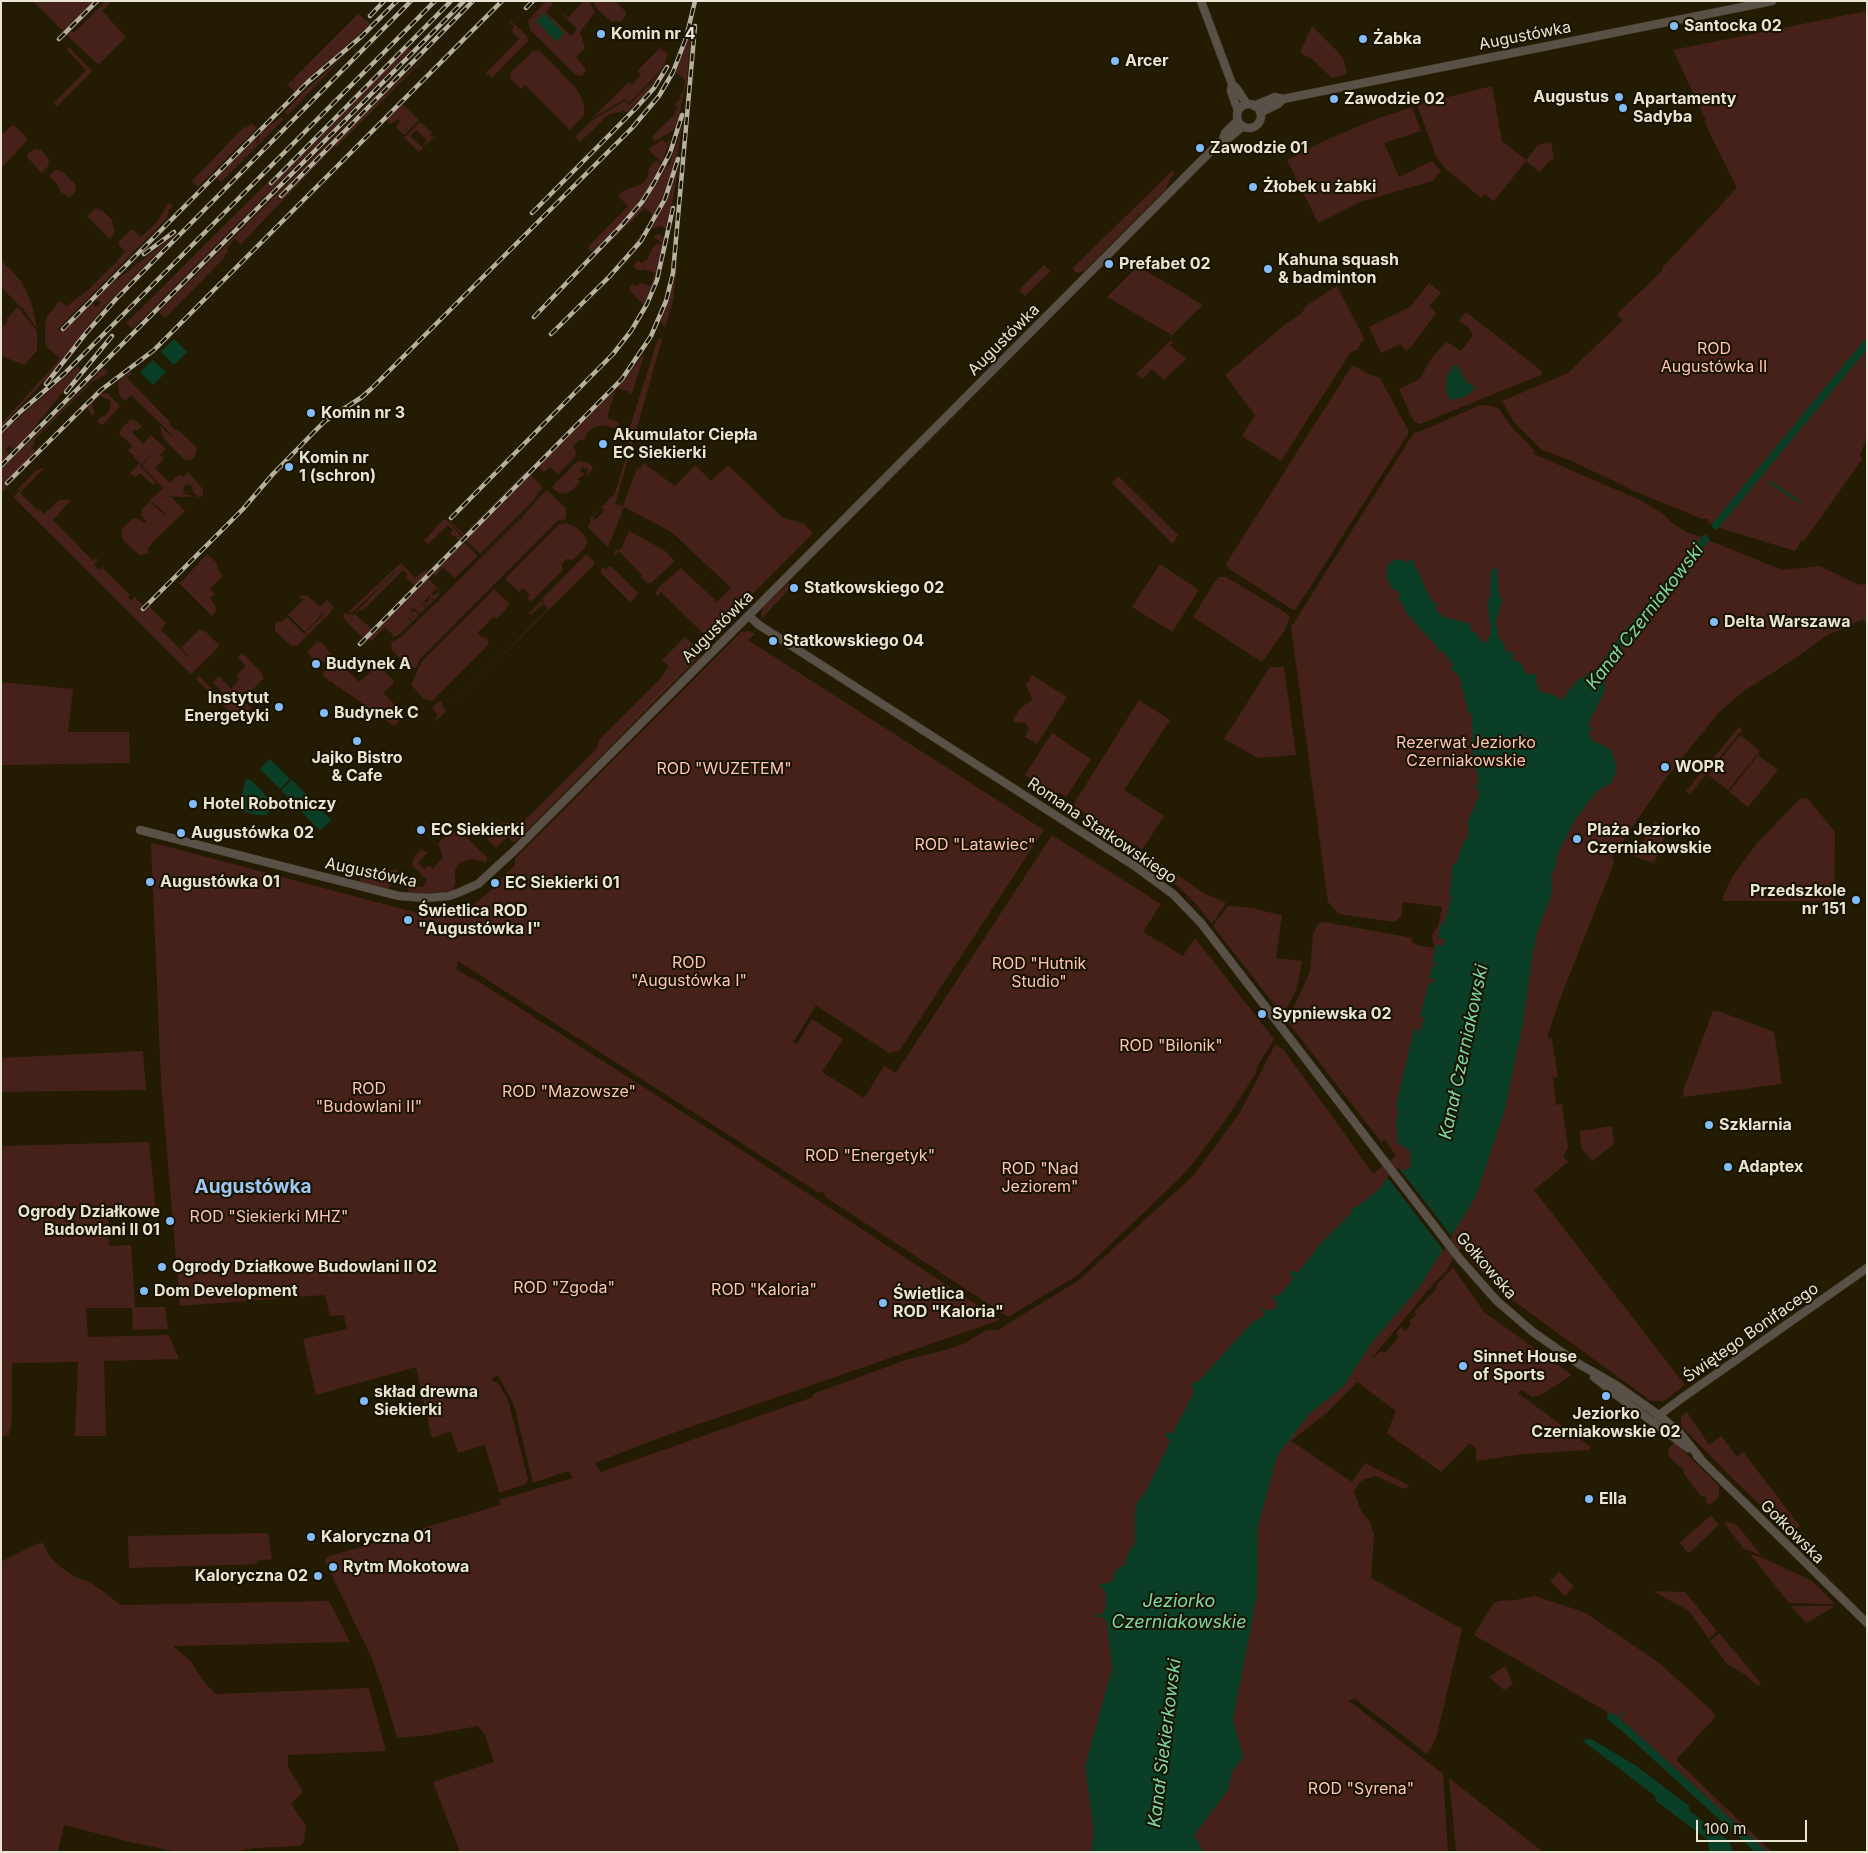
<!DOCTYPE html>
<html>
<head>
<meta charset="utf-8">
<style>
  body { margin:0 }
  #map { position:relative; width:1868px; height:1853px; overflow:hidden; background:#231c02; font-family:Inter,sans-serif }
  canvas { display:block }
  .frame { position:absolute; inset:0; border:2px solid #e9e5d5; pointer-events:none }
  .scale { position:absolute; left:1696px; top:1820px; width:111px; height:22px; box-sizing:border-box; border:2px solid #e9e5d5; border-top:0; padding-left:6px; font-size:15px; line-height:18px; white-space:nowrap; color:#e9e5d5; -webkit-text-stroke:4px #191300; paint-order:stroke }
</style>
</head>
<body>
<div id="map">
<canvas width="1868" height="1853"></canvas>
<div class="frame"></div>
<div class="scale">100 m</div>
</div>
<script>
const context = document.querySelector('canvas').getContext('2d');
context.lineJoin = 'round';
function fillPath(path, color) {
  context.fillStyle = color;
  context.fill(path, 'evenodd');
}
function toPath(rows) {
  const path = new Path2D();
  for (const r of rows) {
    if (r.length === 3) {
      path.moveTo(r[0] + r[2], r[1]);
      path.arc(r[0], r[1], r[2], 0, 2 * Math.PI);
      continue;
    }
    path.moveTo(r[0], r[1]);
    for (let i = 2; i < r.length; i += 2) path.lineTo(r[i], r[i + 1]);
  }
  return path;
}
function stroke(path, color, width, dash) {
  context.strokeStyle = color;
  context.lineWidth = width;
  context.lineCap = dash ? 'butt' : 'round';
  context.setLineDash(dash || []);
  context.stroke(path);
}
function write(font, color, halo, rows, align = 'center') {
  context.font = font + ' Inter,sans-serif';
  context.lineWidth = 4;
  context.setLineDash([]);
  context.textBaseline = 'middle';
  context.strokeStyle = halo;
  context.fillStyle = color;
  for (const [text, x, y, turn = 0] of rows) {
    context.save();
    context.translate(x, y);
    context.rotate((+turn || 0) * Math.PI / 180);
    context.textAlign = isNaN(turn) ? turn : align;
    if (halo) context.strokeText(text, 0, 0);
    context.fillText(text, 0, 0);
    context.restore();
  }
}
fillPath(toPath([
  [33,1,94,1,64,32],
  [99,1,101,1,71,31,74,33,106,1,111,2,102,11,126,37,99,64,95,62,66,34],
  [584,1,589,1,595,12,580,32,585,48,576,57,586,69,583,75,579,76,575,74,530,30,528,21,545,2,551,2,568,18],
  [553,4,577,29,571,36,546,12],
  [593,1,615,1,626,12,625,16,621,21,612,22,598,10],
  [1867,11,1867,436,1860,456,1863,458,1804,541,1802,540,1795,551,1726,530,1708,523,1708,519,1702,519,1632,490,1572,461,1542,450,1513,421,1502,401,1568,373,1623,320,1617,314,1663,270,1662,268,1737,188,1704,121,1706,120,1673,50],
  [358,14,371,24,295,92,289,86,287,87,291,80,295,83,293,79,302,70,305,71,303,69],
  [510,20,527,36,528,41,492,78,486,73,519,39,511,31,514,26,509,21],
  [1312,26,1338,52,1343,58,1347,74,1332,78,1312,59,1300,53],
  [691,32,687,79,676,130,674,130,652,143,654,140,652,137,675,114,674,112,678,108,674,105,681,98,679,96,683,91,685,80,675,71],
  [69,47,92,71,57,107,54,103,86,70,66,49],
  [409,48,411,50,132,329,126,323,268,182,271,185,404,51],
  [435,48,336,147,334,146,332,149,241,244,236,239,234,239,227,248,229,251,224,256,225,257,172,311,165,318,159,312,402,69,394,79,277,199,279,200,402,78],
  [660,48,668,54,664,65,662,64,664,66,661,70,629,103,625,99,591,119,629,82,632,85,641,75,637,71],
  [539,50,576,88,582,99,584,105,584,115,570,130,525,85,521,89,510,78,511,72,527,57,529,58,528,56,533,51],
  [343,57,288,115,285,112,303,92],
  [663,71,644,96,626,113,624,111,609,114,580,142,575,137,592,120,625,101,629,105],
  [1492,86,1502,141,1526,160,1538,145,1551,142,1554,159,1548,162,1540,172,1526,161,1494,201,1484,194,1481,198,1445,168,1436,156,1417,105],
  [402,104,419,120,404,135,396,127,400,121,398,119,391,124,386,120],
  [1412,107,1421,131,1384,143,1399,177,1432,161,1441,171,1433,181,1360,202,1318,223,1287,160,1324,141,1373,120],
  [685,110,676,163,666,192,653,221,643,236,615,269,652,219,651,213,645,208,599,253,595,254,636,212,653,189,666,165,669,165,680,135,678,134],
  [282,117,284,119,221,182,216,178,259,135,256,143,258,142,261,133,271,124],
  [420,122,432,133,430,135,431,137,435,136,424,146,423,145,427,140,416,130,410,136,423,148,419,152,404,138],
  [251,123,257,128,198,187,192,181,244,127,246,128],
  [13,125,26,136,27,141,1,168,1,135],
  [662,140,667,143,668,140,670,140,662,163,648,149],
  [36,149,41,150,49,160,48,166,42,173,27,157,29,152],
  [656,160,662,166,645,195,627,218,592,252,588,248,590,245,628,206,618,196,623,191,642,184,648,176,649,168],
  [680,161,667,229,660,226,651,229,667,200],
  [58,170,63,172,75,184,76,190,70,198,61,192,58,185,49,176,54,171],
  [1173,170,1175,173,1170,179,1166,189,1084,271,1078,273,1074,271,1073,268],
  [169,203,173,205,168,211,169,212,167,218,58,329,62,332,92,303,96,307,101,303,96,299,114,282,177,233,102,309,58,366,1,427,1,424,60,359,49,349,45,342,45,325,47,316,60,301,67,306,89,289,116,262,118,264,117,261,125,251,119,245,118,242,132,229,141,237,157,222],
  [96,208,103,211,112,220,115,231,110,239,87,216],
  [659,234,666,238,659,269,645,306,631,292,629,288,632,284,638,286,640,283,649,286,651,285,655,273,644,269,640,271,633,267,638,260,641,263,647,259,654,245,655,246,657,243,659,245,661,242,653,237],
  [678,259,673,301,665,328,660,321,673,284],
  [1,260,21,281,31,301,37,329,24,310,1,287],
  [1044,265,1051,271,1025,296,1019,290],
  [1138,266,1203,305,1172,335,1107,297],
  [1429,283,1441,293,1429,306,1436,313,1411,347,1406,351,1400,344,1381,353,1369,327,1410,307],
  [1337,286,1365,340,1361,342,1358,349,1350,353,1281,461,1242,436,1255,415,1225,375,1287,323,1301,314,1306,306],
  [18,307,37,331,37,351,24,365,4,357,1,353,1,327,7,323,7,318],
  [1466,312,1543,372,1541,375,1420,424,1414,422,1399,389,1420,379,1428,363,1439,349,1447,342,1461,351,1473,335,1468,327,1459,321],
  [663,336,615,504,623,506,637,468,641,468,643,463,675,486,695,465,711,481,728,465,782,517,804,524,813,533,708,638,661,592,657,596,656,594,657,589,681,568,717,602,731,588,677,537,668,530,624,507,608,548,588,527,591,518,601,508,593,518,595,520,603,512,604,509,601,508,615,493,628,451,630,427,658,338,661,339],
  [1171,340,1173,342,1170,345,1186,359,1164,380,1152,369,1143,379,1136,374],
  [645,352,632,393,629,395,628,391,616,388,607,418,619,422,618,428,616,429,604,425,594,427,588,432,584,440,580,440,573,446,576,452,575,457,558,474,550,467,544,472,538,466,617,388,631,371],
  [78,366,80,370,23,442,14,450,6,443,9,446,5,450,10,455,1,463,1,433],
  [1355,366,1370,375,1380,378,1408,430,1408,434,1296,609,1293,610,1228,568,1226,564,1351,367],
  [104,368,108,373,92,382,35,439,32,449,35,450,33,456,4,483,8,486,34,459,32,462,1,494,1,470],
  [130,372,135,376,131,374,127,378,170,422,169,424,175,430,177,429,197,448,195,456,191,460,185,460,167,442,162,435,160,426,171,436,172,435,131,395,125,401,119,394,118,383,121,378],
  [101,393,107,393,120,406,103,425,97,422,101,417,105,416,105,415,109,411,111,405,109,400,101,396,95,399,92,405,95,413,92,416,86,406],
  [1487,405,1498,408,1511,426,1535,451,1533,452,1536,455,1640,500,1663,514,1671,522,1686,532,1702,537,1612,647,1617,651,1708,540,1782,570,1820,566,1857,584,1867,585,1867,622,1865,623,1863,619,1826,636,1791,661,1744,691,1719,712,1666,778,1614,854,1612,858,1614,863,1560,999,1547,1037,1552,1039,1558,1077,1553,1078,1556,1105,1562,1104,1568,1148,1563,1156,1568,1162,1534,1190,1685,1385,1664,1401,1651,1401,1507,1296,1472,1262,1462,1246,1450,1263,1450,1264,1447,1271,1435,1282,1371,1359,1381,1351,1385,1353,1399,1337,1396,1333,1401,1327,1405,1331,1411,1324,1409,1321,1416,1315,1414,1312,1437,1288,1436,1286,1453,1267,1484,1312,1572,1375,1541,1395,1532,1397,1521,1390,1518,1393,1591,1447,1589,1450,1523,1454,1476,1461,1476,1448,1470,1443,1441,1472,1387,1433,1396,1411,1357,1382,1329,1411,1291,1441,1352,1482,1365,1463,1410,1486,1404,1489,1376,1476,1364,1479,1360,1482,1354,1491,1361,1511,1370,1522,1374,1535,1371,1578,1462,1629,1436,1739,1427,1754,1355,1699,1348,1700,1443,1774,1448,1852,460,1852,433,1782,494,1762,485,1735,478,1726,428,1735,397,1738,384,1693,372,1659,325,1561,327,1557,401,1535,405,1537,407,1542,422,1538,420,1529,500,1505,499,1500,573,1478,568,1471,533,1483,514,1405,498,1375,491,1380,498,1383,508,1400,528,1479,526,1484,499,1493,485,1445,458,1453,451,1431,432,1438,416,1367,316,1395,303,1339,347,1329,344,1315,330,1316,325,1295,180,1306,161,1080,151,844,154,843,425,915,443,916,456,913,471,907,490,891,515,865,515,859,741,632,749,631,755,634,748,640,1044,830,899,1051,889,1053,808,1000,816,1006,793,1042,797,1044,812,1019,843,1039,822,1072,864,1098,884,1066,896,1073,1052,835,1161,904,1143,932,1183,956,1195,938,1274,1039,1257,1067,1256,1073,1227,1118,1194,1162,1179,1179,1078,1275,1008,1317,824,1196,825,1194,820,1191,819,1193,458,961,456,969,484,985,734,1145,1000,1320,656,1439,595,1463,601,1472,813,1397,813,1394,908,1359,934,1353,961,1345,987,1330,998,1330,1079,1280,1195,1174,1240,1112,1275,1045,1284,1050,1372,1172,1374,1173,1396,1156,1384,1138,1382,1143,1287,1021,1310,972,1313,934,1318,924,1324,922,1413,938,1411,941,1417,945,1434,948,1432,935,1435,929,1438,927,1442,907,1403,902,1401,917,1394,922,1339,914,1328,902,1291,627,1415,431,1419,432,1478,406],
  [130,420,135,420,142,426,137,431,135,429,132,432,143,444,151,435,166,449,160,455,164,458,155,468,170,483,163,488,142,466,157,449,140,466,156,482,153,485,140,473,135,477,130,473,140,463,128,450,132,447,130,443,119,434,121,429],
  [579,461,589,463,593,467,592,470,586,476,588,469,582,467,580,472,584,473,583,475,577,479,580,482,570,492,562,494,556,491,553,488,553,486,574,464],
  [45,467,20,493,38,510,40,509,44,514,59,500,71,500,53,520,93,561,96,558,98,560,94,565,99,570,102,567,130,595,128,597,131,600,135,597,146,608,149,606,166,623,161,630,188,657,189,656,181,648,199,630,205,631,219,645,214,652,191,674,13,497,21,489,17,490,35,471],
  [526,471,528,473,464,537,446,517,464,534],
  [188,472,203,489,203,495,201,497,198,497,193,492,192,486,188,484,184,486,183,492,186,495,191,495,193,497,159,496,171,497,185,511,154,541,147,550,149,552,147,554,139,555,123,540,121,534,122,529,133,518,139,519,145,523,147,522,142,516,141,511,150,501,165,516,163,511,150,500,180,474,183,477],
  [530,474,542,486,542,488,533,501,480,554,465,539],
  [1118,476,1178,535,1173,544,1112,483],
  [545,491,548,491,566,509,566,519,557,521,420,659,417,667,410,668,392,650,391,645,392,642,401,637,438,601,440,602,441,601,440,599,520,519,522,520,523,519,522,517],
  [445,518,445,520,447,520,456,530,462,538,459,542,455,536,453,537,450,533,453,530,448,525,428,544,424,540],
  [566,523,576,527,585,536,587,541,585,548,573,560,566,559,562,563,562,571,532,601,527,599,530,595,523,588,519,592,517,590,506,580,506,578,558,525],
  [629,531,664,550,675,561,651,583,647,583,641,577,642,575,619,551,615,555,614,554,616,550,621,549],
  [464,543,478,556,455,578,443,567,436,576,432,572],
  [207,554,216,562,219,571,223,576,210,589,215,594,210,598,216,608,215,612,212,616,178,582,181,582],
  [586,554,594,561,594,565,435,722,435,718,438,715,433,709,434,706,440,701,443,704,442,706,446,711,548,609,543,604,531,615,529,613,541,601,545,604,542,599],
  [401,563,415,578,425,570,428,573,415,586,406,577,408,575,403,570,362,611,360,609,355,614,372,629,363,638,346,621,343,617,344,613,353,615,394,574,393,573,382,585,352,613,348,612],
  [1160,564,1199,590,1172,632,1132,607],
  [611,566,638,593,636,597,630,602,601,573,601,567,605,569],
  [430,574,431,577,429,579,441,591,440,592,434,586,436,589,431,594,433,596,437,593,436,590,440,594,434,600,427,594,429,596,424,601,426,603,429,600,428,598,429,597,433,601,427,607,417,598,416,600,418,599,426,608,420,614,414,608,412,610,407,605,411,610,409,614,414,610,419,615,413,621,407,616,412,622,397,636,392,638,393,635,385,627,371,641,368,637],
  [1219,577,1226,577,1286,613,1290,617,1285,630,1262,662,1193,617,1215,582],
  [789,583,790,588,762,619,761,612,764,606],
  [494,589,510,604,497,619,494,617,477,633,481,637,487,638,489,644,432,701,424,699,411,685,422,661],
  [301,595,308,596,320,607,327,600,334,607,331,610,332,611,298,645,291,646,275,631,275,625,278,621,281,622,287,617,304,634,324,614,323,613,305,632,288,615,304,599,299,597],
  [685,637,699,651,700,656,516,841,513,842,508,837,496,848,487,839,502,823,523,822,598,747,599,740,659,680,669,666,662,660],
  [318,641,325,645,327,650,359,682,377,666,380,667,393,680,393,684,383,693,400,710,399,721,394,726,339,687,338,688,331,681,330,682,322,674,328,667,318,657,314,660,307,652],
  [242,653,260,671,264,678,242,700,251,708,245,715,240,711,235,717,196,679,200,676,218,696,222,692,213,682,219,676,231,689,239,680,236,676,246,666,238,658],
  [1270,667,1284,667,1296,755,1258,758,1224,739],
  [1032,675,1067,697,1037,744,1025,737,1029,729,1025,722,1015,723,1013,720,1020,708,1031,701,1032,698,1026,685],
  [1,682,73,689,68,732,129,732,130,763,1,765],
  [1139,700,1170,720,1124,790,1164,816,1142,850,1073,805],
  [1739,727,1742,730,1690,794,1686,791],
  [1052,733,1091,759,1066,797,1060,793,1053,794,1025,775],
  [1740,735,1760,751,1728,790,1708,775],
  [1758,755,1778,770,1748,807,1729,792],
  [1806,798,1809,800,1835,832,1834,901,1723,901,1723,896,1732,877,1757,843,1800,799],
  [1655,822,1668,828,1654,863,1636,857,1635,854],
  [451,830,461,832,487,857,487,860,486,862,469,859,460,863,455,870,455,885,452,890,424,894,413,894,409,892,407,887,409,886,423,887,427,880,412,865,415,856,422,849,427,853,418,863,424,869,429,865,433,869,443,857,438,844],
  [1148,855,1204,893,1226,903,1212,924,1195,903,1179,887,1144,861],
  [397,869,396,880,393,884,387,888,363,883,360,880,360,877,362,874],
  [1230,906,1254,908,1262,911,1282,915,1276,958,1302,961,1298,983,1294,995,1287,1007,1283,1011,1277,1008,1213,926,1227,907],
  [1713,1011,1721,1012,1774,1032,1782,1084,1683,1097,1683,1091],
  [143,1051,146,1090,1,1092,1,1058],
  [1612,1126,1614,1144,1592,1161,1581,1148,1580,1131],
  [149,1142,156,1210,108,1211,109,1246,131,1245,135,1307,165,1307,168,1329,133,1330,132,1308,86,1308,88,1337,169,1335,179,1359,104,1361,106,1436,75,1436,78,1362,12,1363,12,1419,9,1434,6,1436,1,1436,1,1146],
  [1687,1412,1709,1445,1721,1436,1737,1457,1743,1452,1800,1526,1790,1534,1736,1482,1681,1426,1681,1416],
  [1675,1442,1719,1486,1719,1496,1716,1500,1709,1505,1705,1501,1707,1498,1700,1495,1684,1474,1683,1468,1678,1466,1669,1456,1668,1449],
  [1712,1516,1719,1525,1690,1552,1687,1552,1680,1543,1681,1541,1709,1517],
  [1728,1522,1737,1525,1761,1555,1744,1549,1724,1523],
  [268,1533,272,1559,257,1561,257,1564,129,1568,128,1536],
  [43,1543,50,1557,62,1568,75,1577,90,1582,121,1605,329,1601,350,1642,173,1646,190,1660,204,1682,216,1694,369,1688,386,1751,288,1755,288,1767,303,1792,291,1804,306,1826,304,1842,300,1846,255,1848,233,1852,179,1852,134,1843,64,1825,58,1852,1,1852,1,1562,36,1544],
  [1750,1554,1761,1557,1812,1581,1835,1604,1789,1603],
  [1559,1572,1574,1586,1565,1596,1550,1581],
  [1655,1591,1685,1592,1717,1631,1709,1639,1688,1610,1654,1592],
  [1535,1596,1584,1612,1658,1662,1707,1706,1716,1716,1676,1760,1772,1852,1756,1852,1608,1718,1609,1713,1474,1635,1493,1604,1499,1601,1515,1600],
  [1791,1606,1835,1606,1806,1623],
  [1719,1633,1761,1683,1758,1686,1744,1674,1728,1665,1723,1659,1710,1641],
  [1505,1666,1513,1684,1504,1690,1489,1677],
  [1449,1778,1543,1852,1456,1852]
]), '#462119');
fillPath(toPath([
  [544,13,564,33,556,41,536,21],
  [174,339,187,352,174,365,161,352],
  [153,360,166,372,153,385,140,372],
  [1454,365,1457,365,1466,381,1474,387,1473,391,1464,397,1451,400,1446,393,1446,386,1447,376],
  [1398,559,1408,562,1411,559,1414,561,1414,566,1418,570,1424,586,1433,602,1437,603,1436,610,1444,617,1468,623,1470,624,1471,631,1476,633,1483,643,1486,643,1491,632,1487,599,1490,598,1491,571,1494,568,1497,569,1499,595,1502,601,1495,624,1498,628,1498,636,1505,646,1505,651,1513,652,1512,659,1521,663,1525,672,1529,675,1534,673,1536,675,1536,684,1539,686,1538,690,1546,694,1550,693,1562,700,1568,693,1567,688,1570,690,1579,678,1583,678,1591,671,1602,670,1606,675,1604,693,1588,724,1593,730,1588,731,1592,740,1611,750,1616,765,1615,774,1611,783,1597,791,1575,820,1557,855,1556,866,1551,875,1552,890,1550,899,1538,930,1533,951,1523,1023,1505,1109,1476,1196,1418,1289,1373,1341,1343,1387,1310,1413,1277,1456,1258,1526,1257,1595,1233,1719,1243,1758,1232,1771,1228,1790,1194,1835,1203,1852,1091,1852,1094,1832,1085,1766,1112,1669,1107,1623,1103,1617,1095,1617,1095,1614,1103,1615,1106,1605,1106,1595,1102,1587,1099,1585,1100,1583,1104,1584,1113,1581,1114,1573,1117,1569,1124,1565,1130,1549,1135,1545,1135,1511,1138,1501,1145,1493,1170,1442,1165,1435,1167,1432,1171,1434,1174,1431,1194,1392,1191,1384,1192,1383,1199,1381,1235,1341,1254,1321,1262,1317,1265,1314,1261,1308,1262,1307,1267,1311,1275,1309,1277,1303,1271,1296,1272,1295,1277,1297,1289,1284,1293,1278,1290,1272,1291,1270,1298,1273,1320,1244,1352,1212,1351,1209,1353,1207,1355,1208,1371,1196,1384,1184,1383,1182,1402,1169,1408,1170,1411,1165,1410,1151,1398,1143,1396,1122,1398,1113,1396,1105,1414,1029,1421,1031,1424,1018,1420,1016,1429,982,1434,983,1435,980,1429,978,1432,965,1438,966,1438,964,1432,963,1436,944,1443,946,1445,940,1438,938,1440,925,1444,922,1446,917,1451,897,1449,892,1451,884,1452,866,1458,860,1463,842,1468,837,1468,821,1479,796,1479,791,1474,786,1478,784,1478,777,1473,761,1472,718,1470,713,1466,710,1468,705,1464,699,1464,692,1459,687,1462,686,1459,676,1450,668,1453,665,1444,653,1442,651,1439,652,1437,651,1438,648,1406,613,1402,603,1397,599,1399,597,1400,594,1390,587,1390,583,1386,579,1387,566,1394,560],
  [270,759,290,779,280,789,260,769],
  [246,779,251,780,274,804,274,807,266,815,257,815,238,810],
  [292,780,309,797,298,808,281,790],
  [310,798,331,820,320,831,299,809],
  [1591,1739,1635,1765,1685,1803,1688,1804,1690,1811,1729,1841,1733,1852,1709,1852,1708,1840,1656,1801,1655,1796,1582,1740]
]), '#0a3e26');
fillPath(toPath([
  [1399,1168,1452,1237,1444,1251,1387,1177]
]), '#231c02');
stroke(toPath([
  [1770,482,1800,502],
  [1617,1721,1622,1714]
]), '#0a3e26', 2.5);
stroke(toPath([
  [1716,525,1867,343],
  [1597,677,1615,649,1705,539],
  [1611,1717,1627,1730,1761,1852]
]), '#0a3e26', 8);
const tertiary = toPath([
  [1201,1,1232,84,1231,91,1238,111],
  [1232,84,1237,89,1247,104],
  [1249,116,12],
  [1254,106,1275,97,1283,99,1772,1],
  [1260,113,1278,104,1283,99],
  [1223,140,1225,133,1238,120],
  [749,616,759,625,1136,867,1173,894,1201,923,1459,1258,1497,1301,1533,1332,1579,1364,1616,1385,1660,1416,1680,1433,1700,1458],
  [140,830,399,896,426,898,449,896,460,892,478,884,514,851,1208,154,1223,140,1229,138,1243,126],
  [1594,1377,1615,1394,1688,1448],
  [1658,1419,1662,1413,1682,1398,1867,1268],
  [1697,1456,1867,1623]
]);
stroke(tertiary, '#3f3820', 9);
stroke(tertiary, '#595047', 8);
const rail = toPath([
  [526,8,533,1],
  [370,16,384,1],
  [59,39,97,1],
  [271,183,451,1],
  [281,196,473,1],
  [532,213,636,108,654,88,667,67],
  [144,254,174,232],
  [534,317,623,224,642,202,654,183,670,153,682,115],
  [63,329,308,82,362,36,397,1],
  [551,334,609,277,641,241,665,199,678,159],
  [46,384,86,333,116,299,411,1],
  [66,392,112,336],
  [1,431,20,412,64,374,435,1],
  [1,466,464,1],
  [7,483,101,390,154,350,502,1],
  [451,518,613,354,631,331,647,304,657,280,673,208],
  [143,609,243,509,273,474,315,431,325,421,362,397,371,389,632,128,659,96,673,72,686,38,695,1],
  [360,644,622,379,651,336,666,301,673,273,695,26]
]);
stroke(rail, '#b5b19e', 4.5);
stroke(rail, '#191300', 2.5, [8]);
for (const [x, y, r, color] of [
  [1674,26,5,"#83bcfb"],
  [601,34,5,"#83bcfb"],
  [1363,39,5,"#83bcfb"],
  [1115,61,5,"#83bcfb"],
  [1619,97,5,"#83bcfb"],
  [1334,99,5,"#83bcfb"],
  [1623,108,5,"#83bcfb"],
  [1200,148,5,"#83bcfb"],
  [1253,187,5,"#83bcfb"],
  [1109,264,5,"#83bcfb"],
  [1268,269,5,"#83bcfb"],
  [311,413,5,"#83bcfb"],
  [603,444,5,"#83bcfb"],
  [289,467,5,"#83bcfb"],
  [794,588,5,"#83bcfb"],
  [1714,622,5,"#83bcfb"],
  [773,641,5,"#83bcfb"],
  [316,664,5,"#83bcfb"],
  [279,707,5,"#83bcfb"],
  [324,713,5,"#83bcfb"],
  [357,741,5,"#83bcfb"],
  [1665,767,5,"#83bcfb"],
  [193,804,5,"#83bcfb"],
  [421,830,5,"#83bcfb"],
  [181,833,5,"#83bcfb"],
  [1577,839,5,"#83bcfb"],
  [150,882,5,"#83bcfb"],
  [495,883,5,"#83bcfb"],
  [1856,900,5,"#83bcfb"],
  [408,920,5,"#83bcfb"],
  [1262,1014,5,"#83bcfb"],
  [1709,1125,5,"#83bcfb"],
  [1728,1167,5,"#83bcfb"],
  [170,1221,5,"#83bcfb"],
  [162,1267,5,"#83bcfb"],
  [144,1291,5,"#83bcfb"],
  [883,1303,5,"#83bcfb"],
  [1463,1366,5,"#83bcfb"],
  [1606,1396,5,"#83bcfb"],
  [364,1401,5,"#83bcfb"],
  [1589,1499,5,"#83bcfb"],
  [311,1537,5,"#83bcfb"],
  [333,1567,5,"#83bcfb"],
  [318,1576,5,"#83bcfb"]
]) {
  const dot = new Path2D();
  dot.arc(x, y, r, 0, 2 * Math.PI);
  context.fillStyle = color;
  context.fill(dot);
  stroke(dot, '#191300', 2);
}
write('bold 16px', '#e9e5d5', '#191300', [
  ["Santocka 02",1684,26],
  ["Komin nr 4",611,34],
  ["Żabka",1373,39],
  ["Arcer",1125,61],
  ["Augustus",1609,97,"right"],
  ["Zawodzie 02",1344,99],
  ["Apartamenty",1633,99],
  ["Sadyba",1633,117],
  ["Zawodzie 01",1210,148],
  ["Żłobek u żabki",1263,187],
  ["Kahuna squash",1278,260],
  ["& badminton",1278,278],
  ["Prefabet 02",1119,264],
  ["Komin nr 3",321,413],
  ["Akumulator Ciepła",613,435],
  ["EC Siekierki",613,453],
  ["Komin nr",299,458],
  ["1 (schron)",299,476],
  ["Statkowskiego 02",804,588],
  ["Delta Warszawa",1724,622],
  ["Statkowskiego 04",783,641],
  ["Budynek A",326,664],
  ["Instytut",269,698,"right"],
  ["Energetyki",269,716,"right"],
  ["Budynek C",334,713],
  ["Jajko Bistro",357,758,"center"],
  ["& Cafe",357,776,"center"],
  ["WOPR",1675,767],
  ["Hotel Robotniczy",203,804],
  ["EC Siekierki",431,830],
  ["Plaża Jeziorko",1587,830],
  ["Czerniakowskie",1587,848],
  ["Augustówka 02",191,833],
  ["Augustówka 01",160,882],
  ["EC Siekierki 01",505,883],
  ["Przedszkole",1846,891,"right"],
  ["nr 151",1846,909,"right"],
  ["Świetlica ROD",418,911],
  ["\"Augustówka I\"",418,929],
  ["Sypniewska 02",1272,1014],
  ["Szklarnia",1719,1125],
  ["Adaptex",1738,1167],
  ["Ogrody Działkowe",160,1212,"right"],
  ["Budowlani II 01",160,1230,"right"],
  ["Ogrody Działkowe Budowlani II 02",172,1267],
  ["Dom Development",154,1291],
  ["Świetlica",893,1294],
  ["ROD \"Kaloria\"",893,1312],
  ["Sinnet House",1473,1357],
  ["of Sports",1473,1375],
  ["skład drewna",374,1392],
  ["Siekierki",374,1410],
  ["Jeziorko",1606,1414,"center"],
  ["Czerniakowskie 02",1606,1432,"center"],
  ["Ella",1599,1499],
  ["Kaloryczna 01",321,1537],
  ["Rytm Mokotowa",343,1567],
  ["Kaloryczna 02",308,1576,"right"]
], 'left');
write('16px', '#e9e5d5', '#191300', [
  ["Augustówka",1525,36,-11],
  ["Augustówka",1004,340,-45],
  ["Augustówka",718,627,-45],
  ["Romana Statkowskiego",1102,831,34],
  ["Augustówka",371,873,12],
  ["Gołkowska",1486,1266,49],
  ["Świętego Bonifacego",1751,1333,-35],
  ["Gołkowska",1792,1532,45]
]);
write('16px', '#fec4b6', '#191300', [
  ["ROD",1714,349],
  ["Augustówka II",1714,367],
  ["Rezerwat Jeziorko",1466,743],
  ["Czerniakowskie",1466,761],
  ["ROD \"WUZETEM\"",724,769],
  ["ROD \"Latawiec\"",975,845],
  ["ROD",689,963],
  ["\"Augustówka I\"",689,981],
  ["ROD \"Hutnik",1039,964],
  ["Studio\"",1039,982],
  ["ROD \"Bilonik\"",1171,1046],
  ["ROD",369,1089],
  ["\"Budowlani II\"",369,1107],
  ["ROD \"Mazowsze\"",569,1092],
  ["ROD \"Energetyk\"",870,1156],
  ["ROD \"Nad",1040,1169],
  ["Jeziorem\"",1040,1187],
  ["ROD \"Siekierki MHZ\"",269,1217],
  ["ROD \"Zgoda\"",564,1288],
  ["ROD \"Kaloria\"",764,1290],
  ["ROD \"Syrena\"",1361,1789]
]);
write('italic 18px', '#7bd8a4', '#191300', [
  ["Kanał Czerniakowski",1645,617,-52],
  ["Kanał Czerniakowski",1464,1052,-78],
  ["Jeziorko",1179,1602],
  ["Czerniakowskie",1179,1623],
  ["Kanał Siekierkowski",1165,1743,-83]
]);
write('bold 19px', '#9cc6f4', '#191300', [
  ["Augustówka",253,1187]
]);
</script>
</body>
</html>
